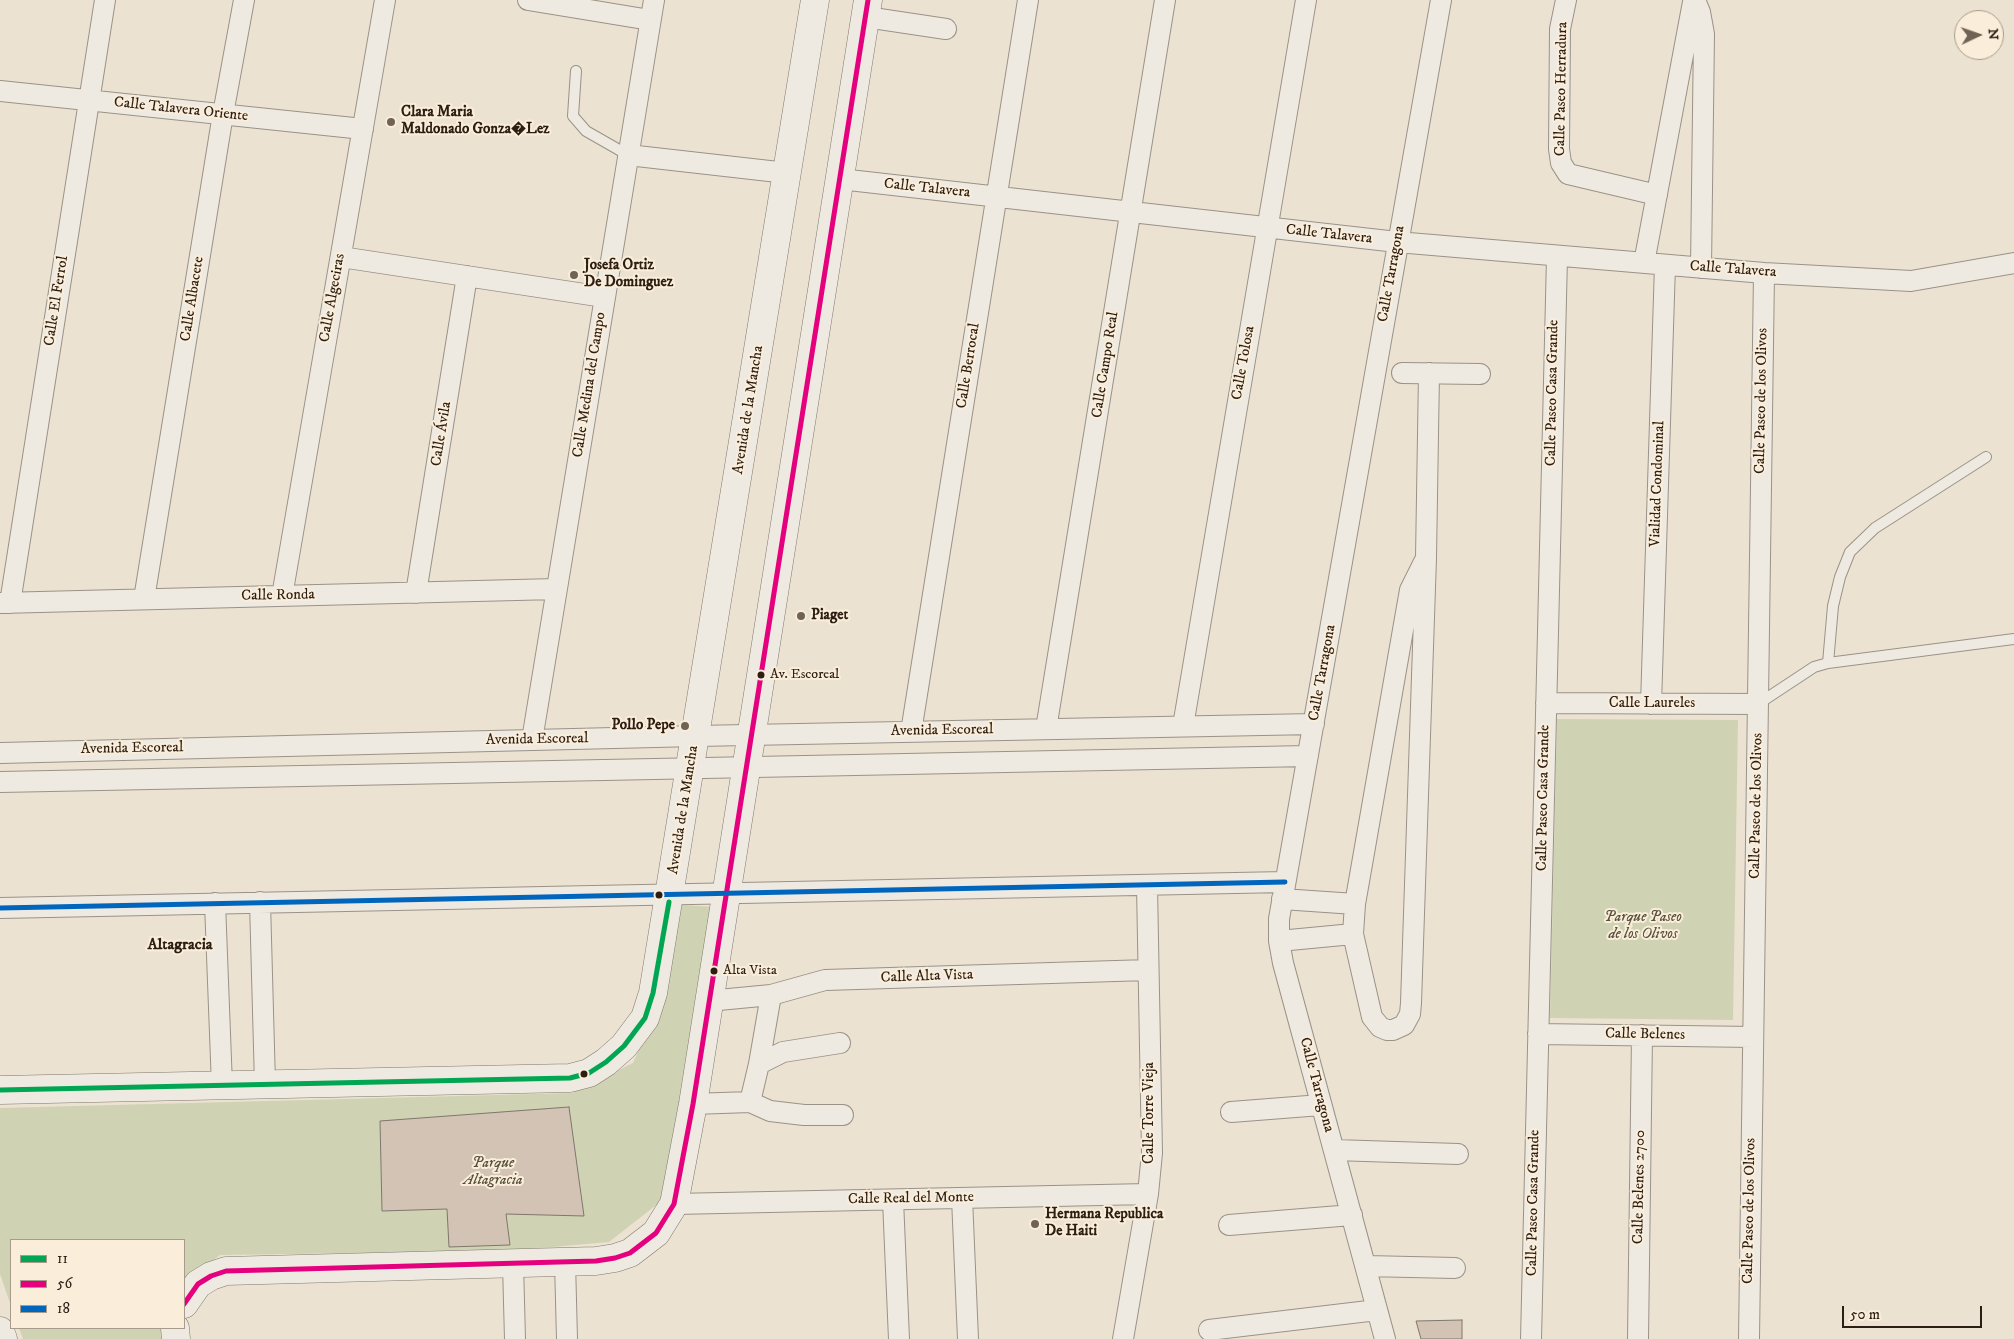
<!DOCTYPE html>
<html>
<head>
<meta charset="utf-8">
<style>
  body { margin:0 }
  #map { position:relative; width:2014px; height:1339px; overflow:hidden; background:#ece2d1; font-family:"IM FELL DW Pica",serif }
  canvas { display:block }
  .legend { position:absolute; left:10px; top:1239px; width:175px; height:90px; box-sizing:border-box; background:#faeeda; border:1px solid #a89b8b; margin:0; padding:6px 9px; list-style:none; font-size:15px; color:#2d1e14 }
  .legend li { display:flex; align-items:center; gap:10px; height:25px }
  .legend b { width:25px; border:1px solid #a89b8b }
  .north { position:absolute; left:1954px; top:10px; width:50px; height:50px; box-sizing:border-box; background:#faeeda; border:1px solid #a89b8b; border-radius:50%; rotate:87deg; font-size:14px; font-weight:700; line-height:20px; text-align:center; color:#2d1e14 }
  .north::after { content:''; display:block; margin:auto; width:18px; height:22px; background:#706356; clip-path:polygon(50% 0,100% 100%,50% 72%,0 100%) }
  .scale { position:absolute; left:1842px; top:1306px; width:140px; height:22px; box-sizing:border-box; border:2px solid #2d1e14; border-top:0; padding-left:6px; font-size:15px; line-height:18px; white-space:nowrap; color:#2d1e14; -webkit-text-stroke:4px #faeeda; paint-order:stroke }
</style>
</head>
<body>
<div id="map">
<canvas width="2014" height="1339"></canvas>
<ul class="legend">
<li><b style="height:6px;background:#00a651"></b>11</li>
<li><b style="height:6px;background:#e5007d"></b>56</li>
<li><b style="height:6px;background:#0065bd"></b>18</li>
</ul>
<div class="north">N</div>
<div class="scale">50 m</div>
</div>
<script>
const context = document.querySelector('canvas').getContext('2d');
context.lineJoin = 'round';
function fillPath(path, color) {
  context.fillStyle = color;
  context.fill(path, 'evenodd');
}
function toPath(rows) {
  const path = new Path2D();
  for (const r of rows) {
    path.moveTo(r[0], r[1]);
    for (let i = 2; i < r.length; i += 2) path.lineTo(r[i], r[i + 1]);
  }
  return path;
}
function stroke(path, color, width, dash) {
  context.strokeStyle = color;
  context.lineWidth = width;
  context.lineCap = dash ? 'butt' : 'round';
  context.setLineDash(dash || []);
  context.stroke(path);
}
function write(font, color, halo, rows, align = 'center') {
  context.font = font + ' "IM FELL DW Pica",serif';
  context.lineWidth = 4;
  context.setLineDash([]);
  context.textBaseline = 'middle';
  context.strokeStyle = halo;
  context.fillStyle = color;
  for (const [text, x, y, turn = 0] of rows) {
    context.save();
    context.translate(x, y);
    context.rotate((+turn || 0) * Math.PI / 180);
    context.textAlign = isNaN(turn) ? turn : align;
    if (halo) context.strokeText(text, 0, 0);
    context.fillText(text, 0, 0);
    context.restore();
  }
}
fillPath(toPath([
  [1557,719,1738,720,1733,1020,1550,1018],
  [681,905,714,907,699,997,660,1202,609,1242,507,1251,220,1255,184,1283,184,1240,11,1240,11,1306,0,1274,0,1108,572,1093,633,1063,669,982],
  [19,1328,163,1328,162,1339,23,1339]
]), '#cfd3b3');
const building = toPath([
  [569,1107,584,1216,506,1214,510,1245,449,1247,447,1209,382,1211,380,1121,569,1107],
  [1462,1320,1462,1339,1421,1339,1416,1321,1462,1320]
]);
fillPath(building, '#d3c3b4');
stroke(building, '#7f776d', 1);
const lane = toPath([
  [576,71,573,116,586,131,628,155],
  [1828,663,1833,606,1840,577,1850,552,1875,528,1986,457],
  [1758,704,1814,667,1828,663,2014,639]
]);
const street = toPath([
  [528,0,650,20],
  [1566,0,1560,29,1559,149,1561,163,1568,174,1657,195],
  [1695,0,1700,12,1704,34,1701,268],
  [866,17,946,29],
  [0,91,363,129],
  [628,155,787,173],
  [840,179,1397,242,1764,273,1911,281,2014,263],
  [341,257,604,297],
  [1644,263,1693,2],
  [1402,373,1480,374],
  [1426,558,1410,590,1355,904,1353,934,1372,1017,1380,1027,1387,1030,1393,1030,1404,1025,1410,1014,1411,1003,1426,558,1429,373],
  [416,593,467,276],
  [282,596,385,0],
  [144,599,223,114,244,0],
  [0,603,556,589],
  [10,603,105,0],
  [1546,703,1758,704],
  [1651,704,1665,265],
  [1183,726,1306,0],
  [1046,729,1165,0],
  [911,732,1028,0],
  [532,740,654,0],
  [0,753,696,736,1314,724],
  [0,782,1308,756],
  [1282,899,1355,904],
  [260,902,265,1084],
  [215,903,222,1086],
  [0,908,1285,882],
  [1279,941,1353,934],
  [708,1001,771,995,825,980,1148,970],
  [1538,1034,1753,1037],
  [759,1064,771,995],
  [750,1102,759,1064,783,1052,840,1043],
  [693,1104,750,1102,770,1111,804,1115,843,1115],
  [1231,1112,1321,1105],
  [1334,1150,1458,1154],
  [962,1198,968,1339],
  [893,1200,899,1339],
  [674,1204,1148,1194],
  [1229,1225,1352,1215],
  [565,1262,567,1339],
  [513,1264,515,1339],
  [1366,1266,1455,1268],
  [1209,1330,1377,1310],
  [1123,1339,1148,1194,1152,1153,1147,886],
  [1385,1339,1283,963,1279,941,1279,919,1441,0],
  [1531,1339,1557,257],
  [1638,1339,1642,1035],
  [1749,1339,1764,273]
]);
const secondary = toPath([
  [0,1090,570,1078,589,1073,606,1062,624,1046,645,1018,653,993,815,0],
  [184,1304,198,1284,211,1276,226,1271,596,1261,615,1258,630,1253,656,1233,674,1204,693,1104,868,0],
  [175,1328,176,1339],
  [0,1331,3,1339]
]);
stroke(lane, '#9a9287', 12);
stroke(street, '#9a9287', 22);
stroke(secondary, '#7f776d', 29);
stroke(lane, '#efeae1', 10);
stroke(street, '#efeae1', 20);
stroke(secondary, '#efeae1', 28);
stroke(toPath([
  [0,1090,570,1078,589,1073,606,1062,624,1046,645,1018,653,993,669,902]
]), '#00a651', 5);
stroke(toPath([
  [184,1304,198,1284,211,1276,226,1271,596,1261,615,1258,630,1253,656,1233,674,1204,693,1104,868,0]
]), '#e5007d', 5);
stroke(toPath([
  [0,908,1285,882]
]), '#0065bd', 5);
for (const [x, y, r, color] of [
  [391,122,5,"#706356"],
  [574,275,5,"#706356"],
  [801,616,5,"#706356"],
  [761,675,4.5,"#2d1e14"],
  [685,726,5,"#706356"],
  [659,895,4.5,"#2d1e14"],
  [714,971,4.5,"#2d1e14"],
  [584,1074,4.5,"#2d1e14"],
  [1035,1224,5,"#706356"]
]) {
  const dot = new Path2D();
  dot.arc(x, y, r, 0, 2 * Math.PI);
  context.fillStyle = color;
  context.fill(dot);
  stroke(dot, '#faeeda', 2);
}
write('14px', '#2d1e14', '#faeeda', [
  ["Av. Escoreal",770,675],
  ["Alta Vista",723,971]
], 'left');
write('15px', '#2d1e14', '#faeeda', [
  ["Calle Paseo Herradura",1562,89,-89],
  ["Calle Talavera Oriente",181,110,6],
  ["Calle Talavera",927,189,6],
  ["Calle Talavera",1329,235,6],
  ["Calle Talavera",1733,270,4],
  ["Calle Tarragona",1392,274,-80],
  ["Calle Algeciras",333,298,-80],
  ["Calle Albacete",193,299,-81],
  ["Calle El Ferrol",57,301,-81],
  ["Calle Tolosa",1244,363,-80],
  ["Calle Campo Real",1106,365,-81],
  ["Calle Berrocal",969,366,-81],
  ["Calle Medina del Campo",590,385,-81],
  ["Calle Paseo Casa Grande",1553,393,-89],
  ["Calle Paseo de los Olivos",1762,401,-89],
  ["Avenida de la Mancha",749,410,-81],
  ["Calle Ávila",442,434,-81],
  ["Vialidad Condominal",1658,484,-88],
  ["Calle Ronda",278,596,-1],
  ["Calle Tarragona",1323,673,-80],
  ["Calle Laureles",1652,704],
  ["Avenida Escoreal",942,731,-1],
  ["Avenida Escoreal",537,740,-1],
  ["Avenida Escoreal",132,749,-1],
  ["Calle Paseo Casa Grande",1544,798,-89],
  ["Calle Paseo de los Olivos",1757,806,-89],
  ["Avenida de la Mancha",684,810,-81],
  ["Calle Alta Vista",927,977,-2],
  ["Calle Belenes",1645,1035,1],
  ["Calle Tarragona",1316,1085,75],
  ["Calle Torre Vieja",1150,1113,-90],
  ["Calle Belenes 2700",1640,1187,-89],
  ["Calle Real del Monte",911,1199,-1],
  ["Calle Paseo Casa Grande",1534,1203,-89],
  ["Calle Paseo de los Olivos",1750,1211,-89]
]);
write('bold 15px', '#2d1e14', '#faeeda', [
  ["Clara Maria",401,113],
  ["Maldonado Gonza�Lez",401,130],
  ["Josefa Ortiz",584,266],
  ["De Dominguez",584,283],
  ["Piaget",811,616],
  ["Pollo Pepe",675,726,"right"],
  ["Hermana Republica",1045,1215],
  ["De Haiti",1045,1232]
], 'left');
write('italic 15px', '#56503c', '#faeeda', [
  ["Parque Paseo",1643,918],
  ["de los Olivos",1643,935],
  ["Parque",493,1164],
  ["Altagracia",493,1181]
]);
write('bold 16px', '#2d1e14', '#faeeda', [
  ["Altagracia",180,946]
]);
</script>
</body>
</html>
